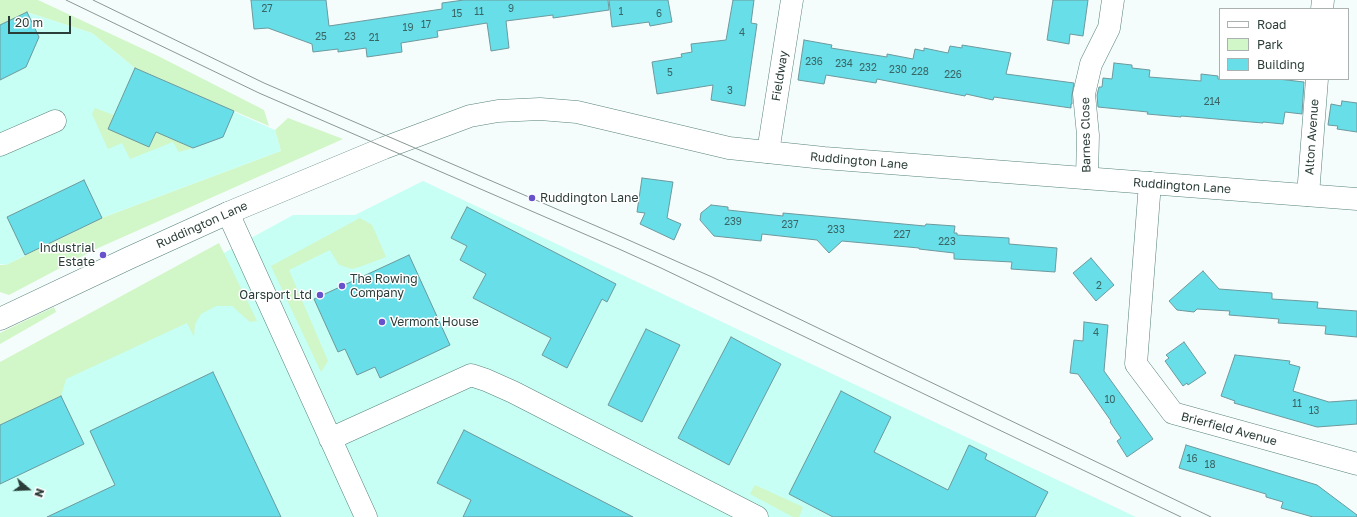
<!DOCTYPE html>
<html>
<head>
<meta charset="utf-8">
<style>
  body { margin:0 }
  #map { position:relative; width:1357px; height:517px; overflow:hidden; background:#f4fdfb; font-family:"Golos Text",sans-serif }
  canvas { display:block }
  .legend { position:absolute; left:1219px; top:8px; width:130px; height:72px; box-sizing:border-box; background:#fff; border:1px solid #aab1b0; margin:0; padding:5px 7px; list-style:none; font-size:12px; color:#2b3d39 }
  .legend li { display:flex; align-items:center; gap:8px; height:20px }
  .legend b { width:20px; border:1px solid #aab1b0 }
  .north { position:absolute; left:8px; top:469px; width:40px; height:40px; -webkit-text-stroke:3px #fff; paint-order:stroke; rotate:109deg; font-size:11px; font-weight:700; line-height:16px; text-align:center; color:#2b3d39 }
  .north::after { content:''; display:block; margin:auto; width:14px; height:18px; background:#2b3d39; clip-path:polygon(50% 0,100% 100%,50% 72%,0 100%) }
  .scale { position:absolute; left:8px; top:16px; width:63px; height:18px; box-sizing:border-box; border:2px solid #2b3d39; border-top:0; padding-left:5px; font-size:12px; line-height:14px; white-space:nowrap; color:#2b3d39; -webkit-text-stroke:3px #fff; paint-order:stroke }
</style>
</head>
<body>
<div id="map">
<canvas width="1357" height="517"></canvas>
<ul class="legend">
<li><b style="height:5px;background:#fff"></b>Road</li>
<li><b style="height:11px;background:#d1f6c7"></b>Park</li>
<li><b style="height:11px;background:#68dee8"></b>Building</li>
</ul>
<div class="north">N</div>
<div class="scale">20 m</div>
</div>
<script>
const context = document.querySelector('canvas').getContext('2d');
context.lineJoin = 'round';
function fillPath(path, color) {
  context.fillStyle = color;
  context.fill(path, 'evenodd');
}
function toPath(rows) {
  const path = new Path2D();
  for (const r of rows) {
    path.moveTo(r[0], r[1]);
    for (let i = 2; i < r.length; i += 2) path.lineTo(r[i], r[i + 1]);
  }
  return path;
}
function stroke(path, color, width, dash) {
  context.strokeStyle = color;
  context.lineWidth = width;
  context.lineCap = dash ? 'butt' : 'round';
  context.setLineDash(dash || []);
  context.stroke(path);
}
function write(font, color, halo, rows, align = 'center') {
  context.font = font + ' "Golos Text",sans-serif';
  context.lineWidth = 3;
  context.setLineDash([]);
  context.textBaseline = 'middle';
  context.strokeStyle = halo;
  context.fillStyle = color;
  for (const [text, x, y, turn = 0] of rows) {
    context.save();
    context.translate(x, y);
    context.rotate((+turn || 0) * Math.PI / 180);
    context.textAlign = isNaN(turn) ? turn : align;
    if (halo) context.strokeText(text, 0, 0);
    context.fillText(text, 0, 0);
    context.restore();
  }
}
fillPath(toPath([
  [27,12,92,33,135,68,275,130,281,151,102,218,6,265,0,264,0,25],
  [423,181,1136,517,0,517,0,381,202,265,293,215,355,215]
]), '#c7fff4');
fillPath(toPath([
  [0,0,38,0,158,56,264,110,269,126,135,68,92,33,27,12,0,25],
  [95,108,156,131,193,148,179,152,173,142,130,159,122,143,108,149,92,114],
  [288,118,343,139,96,249,9,295,0,292,0,265,6,265,102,218,281,151,275,130],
  [360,218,372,225,386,257,362,266,352,269,339,265,330,250,289,270,328,361,321,372,271,266],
  [219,243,257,321,250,322,232,306,216,306,201,314,195,324,194,337,187,323,66,379,61,396,0,425,0,362],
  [54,307,56,312,0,344,0,333],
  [755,485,803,507,799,517,793,517,750,494]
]), '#d1f6c7');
const building = toPath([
  [251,0,326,0,329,26,442,9,442,3,464,0,608,0,609,10,553,18,553,15,506,21,509,48,491,51,487,23,437,31,438,37,401,43,402,52,367,57,366,48,338,52,338,49,313,52,312,44,268,28,254,29,251,0],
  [609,0,668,0,672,22,650,26,649,22,612,27,609,0],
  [733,0,754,0,751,23,757,24,745,106,711,100,713,85,657,94,652,62,682,57,681,54,692,52,691,44,726,40,733,0],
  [1053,0,1088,0,1083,36,1070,34,1069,44,1047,40,1053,0],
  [27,12,39,37,26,67,0,80,0,25,27,12],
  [804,40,832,45,831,48,887,57,887,54,913,59,915,49,924,51,924,48,948,53,950,46,962,48,962,45,1011,53,1006,74,1074,83,1072,95,1072,104,1071,104,1071,108,994,97,993,100,966,94,965,96,877,79,876,83,826,75,824,84,798,80,804,40],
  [1114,63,1132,65,1132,68,1150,70,1149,77,1201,81,1201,74,1218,76,1218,79,1278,79,1304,82,1302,114,1285,112,1283,124,1263,122,1263,123,1181,116,1181,117,1147,114,1148,112,1098,107,1097,95,1099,87,1102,87,1103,78,1112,79,1114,63],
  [135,68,234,111,223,137,193,148,156,132,149,147,108,129,135,68],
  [1342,101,1357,103,1357,132,1337,129,1338,126,1328,125,1331,104,1341,106,1342,101],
  [642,178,673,182,667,218,681,224,674,240,640,224,645,213,637,212,642,178],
  [84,180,102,218,25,255,7,217,84,180],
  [711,205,728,207,728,210,783,216,783,213,925,226,926,224,955,226,954,233,957,233,957,235,1009,238,1009,244,1057,248,1055,272,1011,269,1012,262,954,259,954,253,919,249,919,248,842,241,829,253,817,240,762,234,761,241,714,236,700,220,701,213,711,205],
  [467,207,616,284,607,302,602,299,567,368,542,355,551,338,473,298,486,274,460,260,467,246,451,238,467,207],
  [409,255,450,345,380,378,375,367,357,375,345,349,338,352,314,299,409,255],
  [1091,258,1114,285,1096,301,1073,273,1091,258],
  [1203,271,1219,289,1272,293,1272,299,1318,302,1317,308,1357,311,1357,337,1325,334,1326,326,1278,323,1279,319,1229,315,1230,311,1197,309,1194,312,1177,310,1169,301,1203,271],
  [1084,322,1108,325,1104,371,1153,439,1127,457,1117,441,1121,438,1110,422,1111,421,1078,374,1070,373,1074,340,1083,341,1084,322],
  [646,329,680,345,642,422,608,405,646,329],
  [731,337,781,364,729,465,678,438,731,337],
  [1184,342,1206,373,1188,385,1187,383,1183,386,1165,361,1169,358,1166,355,1184,342],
  [1235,355,1290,361,1289,364,1300,367,1293,391,1329,402,1357,400,1357,424,1317,427,1234,403,1235,401,1221,396,1235,355],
  [213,372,281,517,47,517,115,485,90,431,213,372],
  [841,391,891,417,874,452,948,490,969,445,987,454,985,459,1048,492,1035,517,833,517,789,494,841,391],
  [61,396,84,444,0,484,0,425,61,396],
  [464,430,633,517,463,517,471,500,437,483,464,430],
  [1186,445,1317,485,1357,515,1357,517,1313,517,1281,508,1283,502,1266,497,1266,494,1179,468,1186,445]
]);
fillPath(building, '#68dee8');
stroke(building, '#6d999d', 1);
const minor = toPath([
  [1322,9,1323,0],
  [0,145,55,121],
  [768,152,792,0],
  [1087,178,1088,135,1084,94,1091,64,1109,28,1113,0],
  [1150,183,1136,364,1173,413,1357,464],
  [1308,195,1317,79],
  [228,213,366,517],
  [330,439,471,375,486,380,513,392,757,517]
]);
const secondary = toPath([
  [0,319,129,258,228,213,384,148,470,116,498,111,540,109,577,112,729,148,824,158,1357,199]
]);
stroke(minor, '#58827a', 23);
stroke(secondary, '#58827a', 23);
stroke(minor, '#fff', 22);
stroke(secondary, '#fff', 22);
stroke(toPath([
  [66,0,259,93,619,249,661,268,1181,517],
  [93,0,264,83,624,238,712,277,1211,517]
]), '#8a9895', 1);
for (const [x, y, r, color] of [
  [532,198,4,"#6852cb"],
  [103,255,4,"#6852cb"],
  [342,286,4,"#6852cb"],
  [320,295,4,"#6852cb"],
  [382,322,4,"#6852cb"]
]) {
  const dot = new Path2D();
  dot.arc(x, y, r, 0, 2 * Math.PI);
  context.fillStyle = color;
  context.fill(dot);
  stroke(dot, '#fff', 1.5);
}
write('10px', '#3a6565', null, [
  ["27",267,9],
  ["9",511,9],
  ["11",479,12],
  ["1",621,12],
  ["15",457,14],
  ["6",659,14],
  ["17",426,25],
  ["19",408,28],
  ["4",742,33],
  ["25",321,37],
  ["23",350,37],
  ["21",374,38],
  ["236",814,62],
  ["234",844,64],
  ["232",868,68],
  ["230",898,70],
  ["228",920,72],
  ["5",670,73],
  ["226",953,75],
  ["3",730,91],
  ["214",1212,102],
  ["239",733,222],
  ["237",790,225],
  ["233",836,230],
  ["227",902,235],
  ["223",947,242],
  ["2",1099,286],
  ["4",1096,333],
  ["10",1110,400],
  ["11",1297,404],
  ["13",1314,411],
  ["16",1192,459],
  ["18",1210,465]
]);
write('12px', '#2b3d39', '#fff', [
  ["Fieldway",780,76,-81],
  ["Barnes Close",1086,135,-91],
  ["Alton Avenue",1312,137,-86],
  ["Ruddington Lane",859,161,5],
  ["Ruddington Lane",1182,186,4],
  ["Ruddington Lane",202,225,-24],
  ["Brierfield Avenue",1229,429,15]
]);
write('12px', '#2b3d39', '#fff', [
  ["Ruddington Lane",540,198],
  ["Industrial",95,248,"right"],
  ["Estate",95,262,"right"],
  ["The Rowing",350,279],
  ["Company",350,293],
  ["Oarsport Ltd",312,295,"right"],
  ["Vermont House",390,322]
], 'left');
</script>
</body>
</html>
